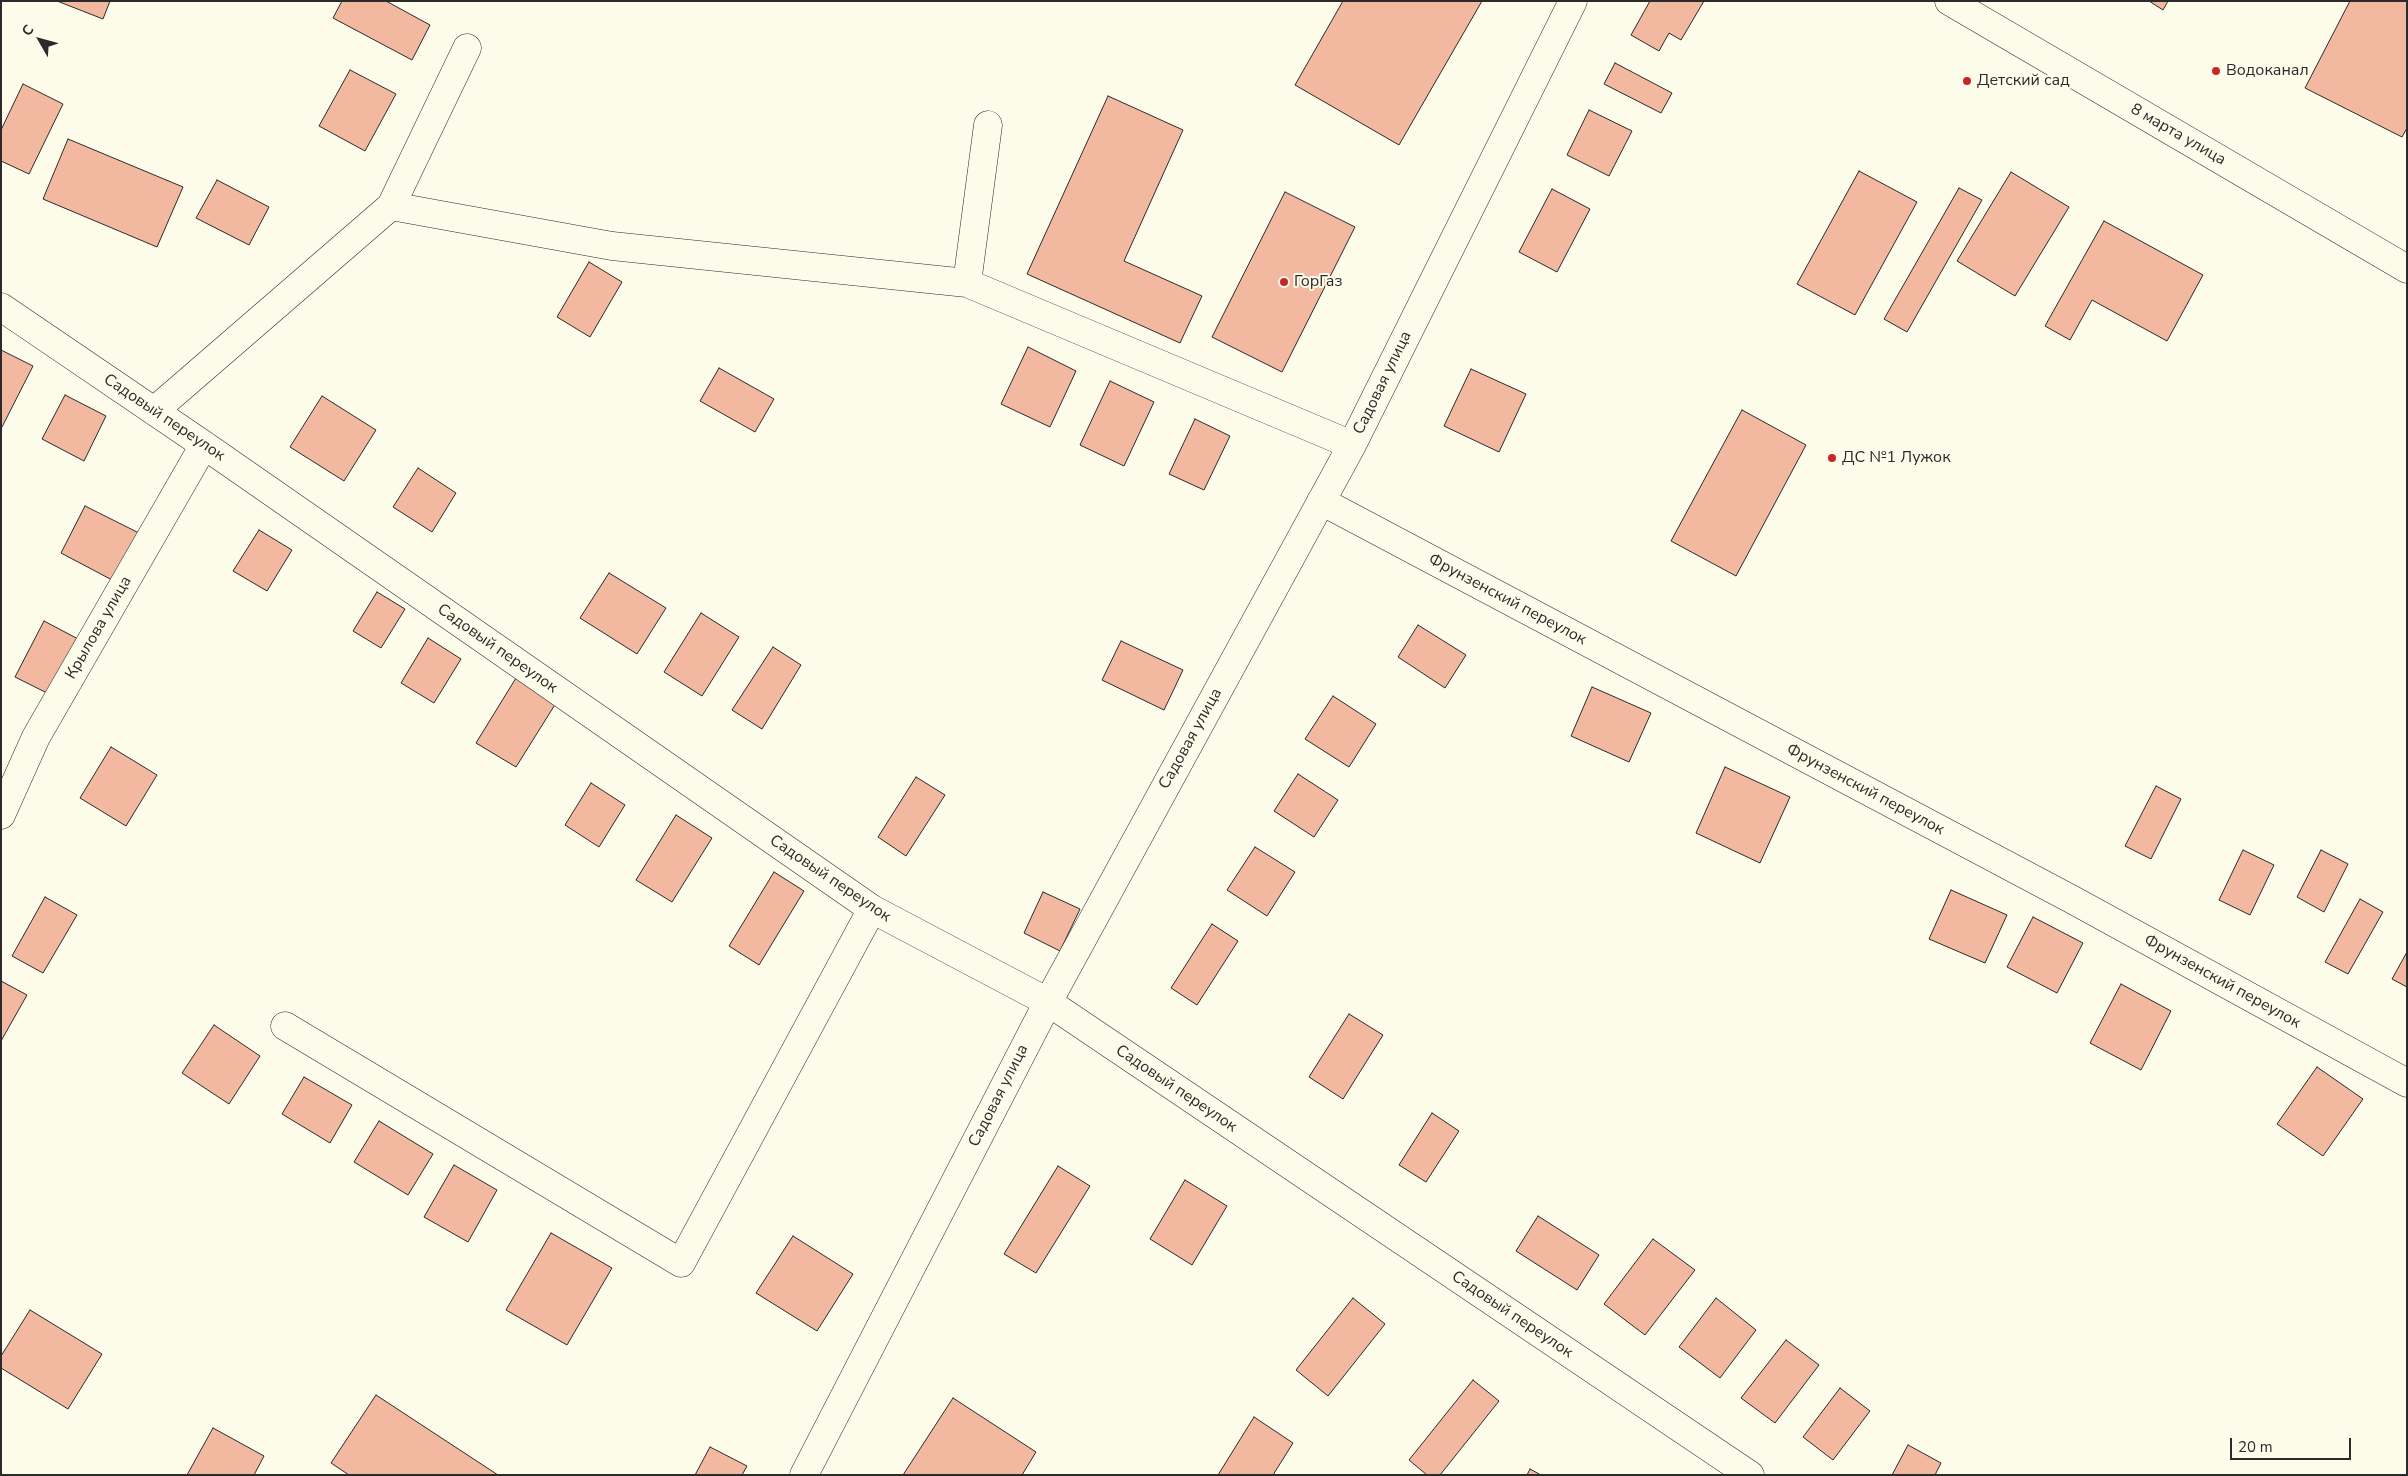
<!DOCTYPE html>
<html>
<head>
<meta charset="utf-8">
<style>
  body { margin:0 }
  #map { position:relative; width:2408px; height:1476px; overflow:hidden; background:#fdfbea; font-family:"Nunito Sans",sans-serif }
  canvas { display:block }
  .frame { position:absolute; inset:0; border:2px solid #2b2b2b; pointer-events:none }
  .north { position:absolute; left:15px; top:15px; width:50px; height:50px; -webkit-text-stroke:4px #fdfbea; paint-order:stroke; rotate:308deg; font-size:14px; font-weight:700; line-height:20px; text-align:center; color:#2b2b2b }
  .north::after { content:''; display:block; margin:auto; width:18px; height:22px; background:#2b2b2b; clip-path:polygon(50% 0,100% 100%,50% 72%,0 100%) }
  .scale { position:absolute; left:2230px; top:1438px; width:121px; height:22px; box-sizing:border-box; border:2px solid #2b2b2b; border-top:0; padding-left:6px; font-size:15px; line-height:18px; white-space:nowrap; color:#2b2b2b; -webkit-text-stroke:4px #fdfbea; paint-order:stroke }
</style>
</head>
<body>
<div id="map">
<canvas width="2408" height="1476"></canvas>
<div class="frame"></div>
<div class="north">С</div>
<div class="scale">20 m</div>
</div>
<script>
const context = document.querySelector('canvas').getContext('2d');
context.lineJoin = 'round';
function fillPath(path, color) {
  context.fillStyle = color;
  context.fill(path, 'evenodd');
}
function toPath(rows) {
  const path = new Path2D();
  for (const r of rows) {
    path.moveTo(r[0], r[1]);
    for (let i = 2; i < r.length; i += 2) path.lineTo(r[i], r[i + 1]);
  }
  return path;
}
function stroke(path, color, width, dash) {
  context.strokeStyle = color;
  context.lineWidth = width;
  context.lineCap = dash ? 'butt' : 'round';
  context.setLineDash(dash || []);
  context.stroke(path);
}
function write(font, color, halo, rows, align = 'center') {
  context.font = font + ' "Nunito Sans",sans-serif';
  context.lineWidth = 4;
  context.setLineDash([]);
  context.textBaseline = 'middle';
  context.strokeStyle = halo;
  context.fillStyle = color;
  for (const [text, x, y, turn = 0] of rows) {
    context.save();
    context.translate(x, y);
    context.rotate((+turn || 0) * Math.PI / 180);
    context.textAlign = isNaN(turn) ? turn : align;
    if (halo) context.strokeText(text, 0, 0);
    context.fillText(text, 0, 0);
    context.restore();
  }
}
const building = toPath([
  [57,1,110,1,103,19,57,1],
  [342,1,386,1,430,25,412,60,333,18,342,1],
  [1343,1,1482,1,1399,145,1295,85,1343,1],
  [1650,1,1704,1,1681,40,1669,33,1659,51,1631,35,1650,1],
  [2149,1,2168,1,2163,10,2149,1],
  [2350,1,2407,1,2407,128,2402,137,2305,88,2350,1],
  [1615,63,1672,93,1661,113,1604,84,1615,63],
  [350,70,396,94,365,151,319,126,350,70],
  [23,84,63,104,29,174,1,161,1,130,23,84],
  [1108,96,1183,130,1124,261,1202,296,1180,343,1027,274,1108,96],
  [1589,110,1632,131,1609,176,1567,155,1589,110],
  [68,139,183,187,157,247,43,199,68,139],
  [1859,171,1917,202,1855,315,1797,284,1859,171],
  [2011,172,2069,207,2015,296,1957,261,2011,172],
  [217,180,269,207,249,245,196,218,217,180],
  [1959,188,1982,200,1907,332,1884,319,1959,188],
  [1552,189,1590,209,1557,272,1519,252,1552,189],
  [1285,192,1355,227,1282,372,1212,337,1285,192],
  [2104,221,2203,275,2167,341,2092,300,2070,340,2045,326,2104,221],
  [589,262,622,282,590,337,557,317,589,262],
  [1028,347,1076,371,1050,427,1001,404,1028,347],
  [1,350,33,366,2,427,1,427,1,350],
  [719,368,774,399,755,432,700,401,719,368],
  [1471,369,1526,394,1499,452,1444,426,1471,369],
  [1110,381,1154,402,1124,466,1080,445,1110,381],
  [65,395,106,416,84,461,42,439,65,395],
  [322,396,376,430,344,481,290,447,322,396],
  [1742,410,1806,445,1736,576,1671,541,1742,410],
  [1195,419,1230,436,1204,490,1169,474,1195,419],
  [418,468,456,493,432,532,393,507,418,468],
  [85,506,139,533,114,581,61,553,85,506],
  [259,530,292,550,267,591,233,571,259,530],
  [609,573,666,608,637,654,580,618,609,573],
  [377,592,405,609,381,648,353,631,377,592],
  [701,613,739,637,702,696,664,672,701,613],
  [44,621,80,640,51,695,15,677,44,621],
  [1418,625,1466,655,1445,688,1398,657,1418,625],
  [428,638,461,659,434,703,401,683,428,638],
  [1121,641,1183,670,1164,710,1102,680,1121,641],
  [773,647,801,665,762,729,732,710,773,647],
  [516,678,556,703,516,767,476,743,516,678],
  [1592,687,1651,713,1629,762,1571,736,1592,687],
  [1333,696,1376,724,1349,767,1305,739,1333,696],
  [111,747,157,775,126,826,80,798,111,747],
  [1725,767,1790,797,1760,863,1696,833,1725,767],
  [1298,774,1338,800,1314,837,1274,811,1298,774],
  [916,777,945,795,906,856,878,837,916,777],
  [591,783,625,805,599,847,565,825,591,783],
  [2156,786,2181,799,2151,859,2125,846,2156,786],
  [676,815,712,838,672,902,636,880,676,815],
  [1255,847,1295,872,1267,916,1227,890,1255,847],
  [2243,850,2274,865,2250,915,2219,900,2243,850],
  [2321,850,2348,864,2324,912,2297,897,2321,850],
  [774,872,804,891,759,965,729,946,774,872],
  [1951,890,2007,915,1985,963,1929,939,1951,890],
  [1043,892,1080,909,1060,951,1024,933,1043,892],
  [45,897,77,915,43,973,12,956,45,897],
  [2360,899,2383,912,2348,974,2325,962,2360,899],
  [2033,917,2083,943,2057,993,2007,967,2033,917],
  [1212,924,1238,941,1197,1005,1171,988,1212,924],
  [2407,952,2407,987,2392,979,2407,952],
  [1,981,27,995,1,1041,1,981],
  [2121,984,2171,1011,2141,1070,2090,1043,2121,984],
  [1349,1014,1383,1035,1343,1099,1309,1077,1349,1014],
  [214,1025,260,1056,229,1104,182,1073,214,1025],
  [2317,1067,2363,1099,2323,1156,2277,1124,2317,1067],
  [304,1077,352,1105,330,1143,282,1114,304,1077],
  [1432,1113,1459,1131,1426,1182,1399,1165,1432,1113],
  [379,1121,433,1154,408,1195,354,1162,379,1121],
  [454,1165,497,1190,468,1242,424,1217,454,1165],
  [1058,1166,1090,1186,1036,1273,1004,1254,1058,1166],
  [1185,1180,1227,1206,1192,1265,1150,1239,1185,1180],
  [1538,1216,1599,1255,1577,1290,1516,1251,1538,1216],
  [551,1233,612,1268,567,1345,506,1310,551,1233],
  [793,1236,853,1274,817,1331,756,1293,793,1236],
  [1653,1239,1695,1270,1645,1335,1604,1304,1653,1239],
  [1353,1298,1385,1324,1328,1396,1296,1370,1353,1298],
  [1716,1298,1756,1330,1720,1378,1679,1347,1716,1298],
  [30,1310,102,1354,68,1409,1,1368,1,1356,30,1310],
  [1786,1340,1819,1365,1775,1423,1741,1398,1786,1340],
  [1473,1380,1499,1401,1440,1475,1427,1475,1409,1460,1473,1380],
  [1840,1388,1870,1411,1833,1460,1803,1437,1840,1388],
  [376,1395,498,1475,349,1475,331,1463,376,1395],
  [953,1398,1036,1452,1022,1475,903,1475,953,1398],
  [1254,1417,1293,1443,1273,1475,1218,1475,1254,1417],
  [213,1428,264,1456,254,1475,187,1475,213,1428],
  [1908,1445,1941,1463,1935,1475,1892,1475,1908,1445],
  [710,1447,747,1466,742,1475,695,1475,710,1447],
  [1530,1469,1541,1475,1527,1475,1530,1469]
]);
fillPath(building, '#f2b8a0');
stroke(building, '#2b2b2b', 1);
const minor = toPath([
  [1949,1,2407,269],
  [391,206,467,48],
  [967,283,988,125],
  [1,307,204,445,872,909,1048,1002,1750,1475],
  [154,411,391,206,612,246,967,283,1352,445],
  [1321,501,2073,900,2407,1083],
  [1,815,36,737,204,445],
  [285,1026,681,1263,872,909],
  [804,1475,1048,1002,1352,445,1573,1]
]);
stroke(minor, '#2b2b2b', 29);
stroke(minor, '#fdfbea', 28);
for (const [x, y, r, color] of [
  [2216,71,5,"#c62828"],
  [1967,81,5,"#c62828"],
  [1284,282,5,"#c62828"],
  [1832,458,5,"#c62828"]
]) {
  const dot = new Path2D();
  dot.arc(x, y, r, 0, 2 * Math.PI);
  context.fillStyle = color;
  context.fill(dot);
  stroke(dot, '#fdfbea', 2);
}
write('16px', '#2b2b2b', '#fdfbea', [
  ["Водоканал",2226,71],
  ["Детский сад",1977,81],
  ["ГорГаз",1294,282],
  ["ДС №1 Лужок",1842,458]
], 'left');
write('16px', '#2b2b2b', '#fdfbea', [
  ["8 марта улица",2178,135,30],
  ["Садовая улица",1383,383,-64],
  ["Садовый переулок",164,418,34],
  ["Фрунзенский переулок",1507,600,28],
  ["Крылова улица",99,628,-60],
  ["Садовый переулок",497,649,35],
  ["Садовая улица",1191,739,-61],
  ["Фрунзенский переулок",1865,790,28],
  ["Садовый переулок",830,879,34],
  ["Фрунзенский переулок",2222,982,29],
  ["Садовый переулок",1176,1089,34],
  ["Садовая улица",999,1096,-63],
  ["Садовый переулок",1512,1315,34]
]);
</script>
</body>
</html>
